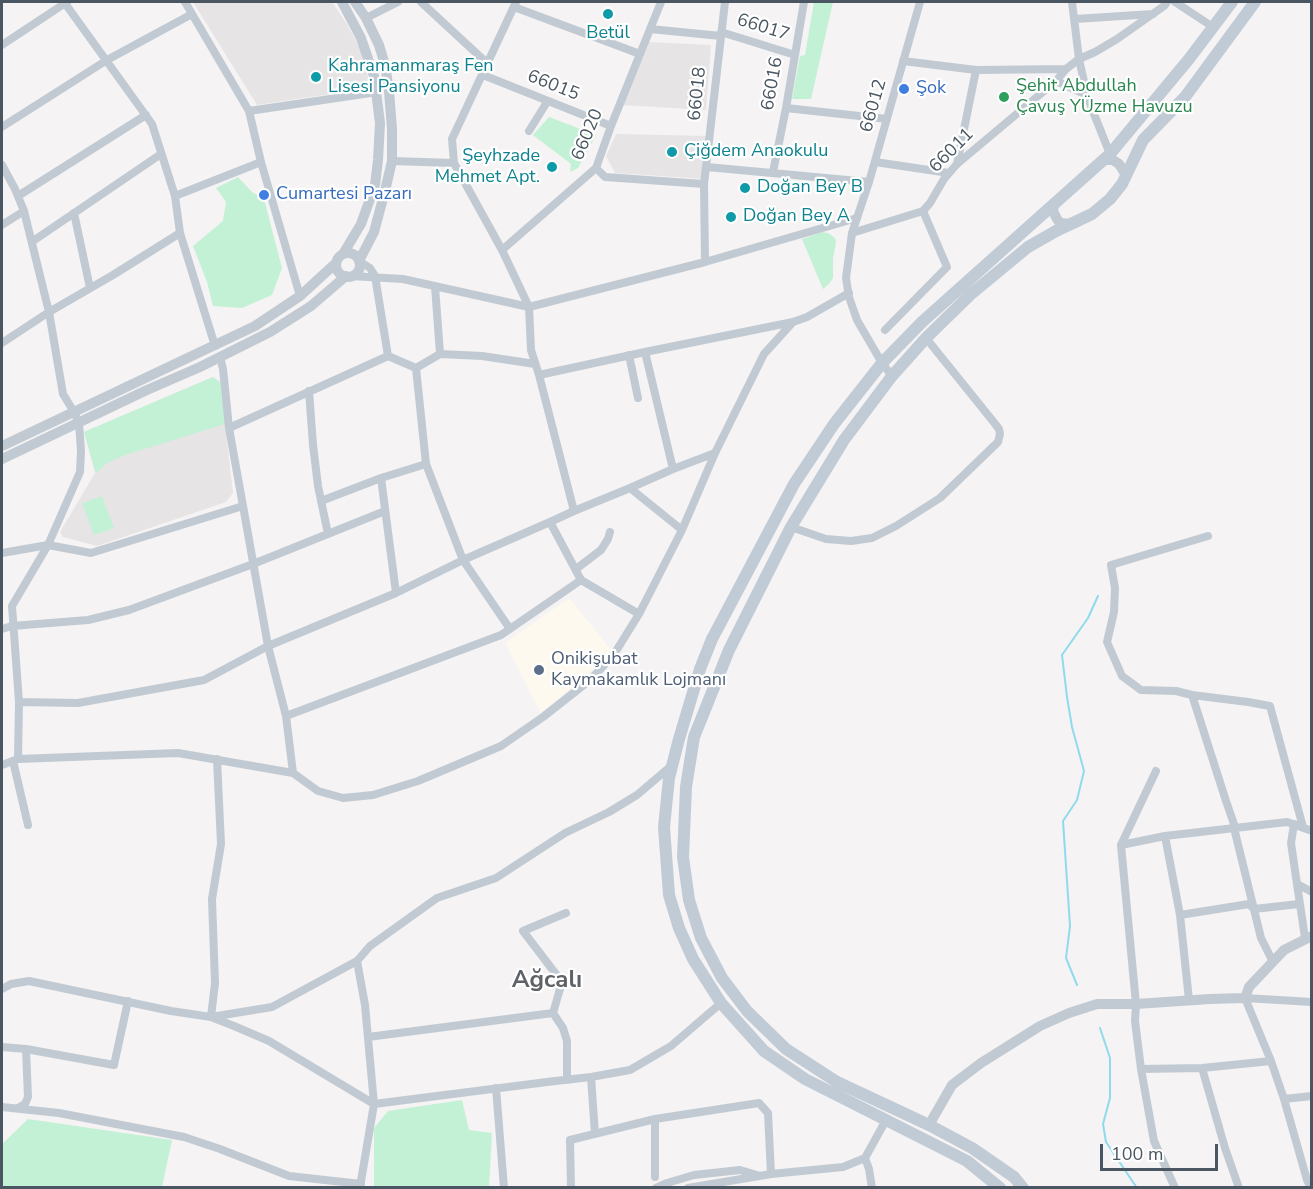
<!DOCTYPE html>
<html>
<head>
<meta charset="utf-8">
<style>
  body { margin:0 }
  #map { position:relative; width:1313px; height:1189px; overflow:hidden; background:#f5f3f3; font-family:"Nunito Sans",sans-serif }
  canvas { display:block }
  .frame { position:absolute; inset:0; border:3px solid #4a5661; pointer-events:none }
  .scale { position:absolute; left:1100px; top:1144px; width:118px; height:27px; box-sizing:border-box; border:3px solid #4a5661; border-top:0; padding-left:8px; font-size:18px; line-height:21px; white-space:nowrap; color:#4a5661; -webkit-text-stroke:4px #fff; paint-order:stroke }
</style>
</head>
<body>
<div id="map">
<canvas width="1313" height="1189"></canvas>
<div class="frame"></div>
<div class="scale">100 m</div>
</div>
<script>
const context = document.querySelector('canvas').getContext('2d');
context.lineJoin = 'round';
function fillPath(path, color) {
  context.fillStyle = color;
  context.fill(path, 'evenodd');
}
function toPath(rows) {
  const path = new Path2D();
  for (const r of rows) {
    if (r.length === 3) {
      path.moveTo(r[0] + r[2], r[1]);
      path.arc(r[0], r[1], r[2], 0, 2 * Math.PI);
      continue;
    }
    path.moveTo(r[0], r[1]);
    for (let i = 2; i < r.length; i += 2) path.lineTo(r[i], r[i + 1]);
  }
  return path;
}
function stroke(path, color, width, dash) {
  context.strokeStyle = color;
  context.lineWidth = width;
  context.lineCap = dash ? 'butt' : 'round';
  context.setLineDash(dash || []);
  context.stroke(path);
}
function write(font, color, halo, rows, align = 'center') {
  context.font = font + ' "Nunito Sans",sans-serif';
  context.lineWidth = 4.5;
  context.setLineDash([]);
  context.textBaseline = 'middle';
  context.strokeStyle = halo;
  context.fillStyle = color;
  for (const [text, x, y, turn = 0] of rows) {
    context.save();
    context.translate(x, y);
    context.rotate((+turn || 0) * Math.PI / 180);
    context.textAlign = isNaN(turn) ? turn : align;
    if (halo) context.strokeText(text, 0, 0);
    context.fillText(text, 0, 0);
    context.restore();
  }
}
fillPath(toPath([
  [569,598,613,652,541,713,505,643]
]), '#fdf9ef');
fillPath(toPath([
  [193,2,332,2,347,24,361,50,371,88,257,105],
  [649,42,711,45,706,110,623,105],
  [616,134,708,136,705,179,615,173,606,156],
  [213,377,220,382,233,493,226,502,97,546,63,537,60,532,95,473,84,432]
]), '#e6e4e5');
fillPath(toPath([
  [814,2,833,2,811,99,792,99,800,56,805,55],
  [549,117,596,135,578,168,570,172,571,164,533,135],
  [238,177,252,192,264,199,282,268,272,295,242,308,213,306,207,282,193,246,223,221,226,202,216,188],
  [822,232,828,233,835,238,836,242,833,259,833,278,829,284,823,289,802,239],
  [213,377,220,382,225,424,125,455,107,463,96,473,84,432],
  [102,496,114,528,94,535,82,503],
  [462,1100,469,1130,492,1133,489,1187,374,1187,374,1128,388,1111],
  [28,1119,172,1140,162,1187,2,1187,2,1144]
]), '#c3f1d5');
stroke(toPath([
  [1077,985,1066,958,1070,926,1063,821,1077,800,1084,771,1072,727,1067,697,1062,655,1088,618,1098,596],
  [1100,1028,1110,1058,1110,1098,1103,1124,1106,1142,1137,1188]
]), '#90daee', 2);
stroke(toPath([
  [64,2,152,124,175,196,180,233,215,346],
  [185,2,249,111,261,162,300,296],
  [421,2,488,64],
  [516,2,452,139,454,163,502,250,529,307,531,350,539,375],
  [1072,2,1079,59,1087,95,1094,114,1110,154],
  [1175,2,1213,27],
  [514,7,640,54],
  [366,18,398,2],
  [1075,19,1153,14],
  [650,29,721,36],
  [721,32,795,55],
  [2,45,67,2],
  [903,61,976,70,1066,69,1079,59,1095,52,1117,39,1164,6,1167,2],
  [483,75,611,126],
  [1056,81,1087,95],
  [786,108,887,119],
  [249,111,377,92],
  [2,127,107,60,192,14],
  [529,131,547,102],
  [392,161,454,163],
  [875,162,949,173],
  [957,164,976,70],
  [2,165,15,189,24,211,49,312,113,275,180,233],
  [707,167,869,182],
  [596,168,605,177,704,184],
  [773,172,786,108,804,2],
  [18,196,146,115],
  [175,196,261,162],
  [74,213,90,288],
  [2,225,24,211],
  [852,233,923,211,930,203,944,179,957,164,1056,81,1066,69],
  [33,241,161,154],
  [502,250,596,168,611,126,661,2],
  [359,261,370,268,375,276,388,356,416,368,426,464,381,478,396,593],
  [705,262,704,184,725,2],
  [350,276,403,279,529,307,705,262,857,218],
  [885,330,947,267,923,211],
  [2,343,49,312,63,394,74,412,79,423,81,451,80,472,48,545,2,553],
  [440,354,482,356,535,364],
  [629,355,638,398],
  [220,357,223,369,229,428],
  [416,368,440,354,435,286],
  [892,376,882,363,857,320,849,297,846,278,852,233,869,182,920,2],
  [309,391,313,445,318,486,328,534],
  [426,464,463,560,510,629],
  [673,469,715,453],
  [630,488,682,530],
  [321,501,381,478],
  [243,506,268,646,286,716,501,635,581,580,550,522],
  [574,511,630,488,673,469,645,352],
  [791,527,826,539,851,541,872,538,896,526,940,498,998,442,1000,434,999,429,996,425,926,338],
  [1208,536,1111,565,1115,588,1114,612,1107,642,1122,676,1141,690,1176,691,1192,695,1248,702,1270,706,1303,827],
  [576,569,601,550,608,539,610,532],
  [581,580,639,614],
  [2,629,12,626,88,620,129,610,253,564,385,511],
  [1192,695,1226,801,1235,827],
  [19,702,78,703,204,680,268,646,396,593,463,560,550,522,574,511,539,375,645,352,793,322,807,317,849,293],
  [18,759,19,702,12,606,48,545,91,553,243,506,229,428,388,356],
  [217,759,221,844,212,899,215,983,211,1017,272,1007,357,961,370,946,437,898,496,878,565,833,609,812,637,795,671,766],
  [13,761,28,825],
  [2,765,18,759,178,753,293,773,286,716],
  [1156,771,1121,845,1136,1004,1135,1021,1141,1069,1154,1141,1175,1188],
  [293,773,318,791,343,798,373,795,418,781,501,746,543,717,590,680,613,656,639,614,682,530,715,453,764,354,793,322],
  [1294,824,1291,843,1297,884,1312,892],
  [1234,828,1261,938,1273,962],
  [1165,836,1180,915,1189,1000],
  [1121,845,1165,836,1287,822,1312,831],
  [1297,884,1305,938],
  [566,913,523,931,562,982,553,1013,563,1028,567,1041,567,1080],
  [1180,915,1249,904,1254,909,1299,904],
  [357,961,365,1005,374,1104,360,1187],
  [2,989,11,984,29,981,171,1011,211,1017,234,1026,269,1041,374,1104,555,1081,591,1077,630,1070,671,1046,721,1003],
  [368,1037,553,1013],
  [2,1047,26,1049,114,1065,128,1001],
  [1202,1068,1225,1148,1239,1188],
  [1141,1069,1202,1068,1271,1061],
  [591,1077,595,1134],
  [496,1088,504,1188],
  [1284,1099,1312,1096],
  [2,1107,59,1113,184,1137,220,1149,289,1176,361,1184],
  [18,1108,25,1104,28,1097,26,1049],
  [865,1158,869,1169,872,1188],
  [655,1177,655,1119],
  [571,1188,570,1140,655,1119,759,1103,768,1113,771,1174],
  [656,1188,667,1183,694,1175,740,1170,757,1175],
  [688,1188,771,1174,843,1167,865,1158,886,1120],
  [1311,1188,1307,1180,1284,1099,1271,1061,1245,998,1312,1002]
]), '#c1cad2', 8);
stroke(toPath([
  [342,2,361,38,374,76,380,123,378,160,375,185,361,224,343,254],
  [355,2,366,18,379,45,385,65,389,91,392,129,392,161,385,191,374,232,359,261],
  [1103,160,1113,160,1119,164,1126,175],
  [1054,204,1053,211,1057,219,1060,223,1072,224],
  [348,265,12],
  [2,446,255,326,300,296,336,263],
  [2,459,147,390,200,367,270,332,311,306,346,276],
  [929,1125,952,1085,981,1063,1040,1026,1069,1013,1097,1004,1136,1004,1210,999,1245,998,1249,987,1284,950,1312,936]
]), '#c1cad2', 10);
stroke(toPath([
  [1000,1188,967,1161,805,1079,764,1051,721,1003,693,959,679,928,669,895,664,827,669,778,679,739,700,669,712,639,794,484,834,424,882,363,922,322,1110,154,1189,59,1232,2],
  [1023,1188,1014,1177,972,1148,929,1125,837,1082,786,1049,747,1011,722,978,701,938,689,900,683,857,686,787,694,737,729,650,791,527,844,440,892,376,926,338,970,295,1028,247,1056,231,1092,214,1110,199,1122,184,1143,140,1185,97,1255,2]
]), '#c1cbd6', 12);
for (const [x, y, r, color] of [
  [608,14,6,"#0f9aa8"],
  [316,77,6,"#0f9aa8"],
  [904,89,6,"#3f7fe0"],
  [1004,97,6,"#2e9e5b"],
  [672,152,6,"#0f9aa8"],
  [552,167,6,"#0f9aa8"],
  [745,188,6,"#0f9aa8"],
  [264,195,6,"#3f7fe0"],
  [731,217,6,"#0f9aa8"],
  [539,670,6,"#5c6f8a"]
]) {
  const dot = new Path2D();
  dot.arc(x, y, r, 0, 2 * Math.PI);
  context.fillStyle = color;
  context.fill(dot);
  stroke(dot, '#fff', 2);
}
write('18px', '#4a5661', '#fff', [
  ["66017",763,28,17],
  ["66016",773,84,-80],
  ["66015",553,86,22],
  ["66018",698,94,-84],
  ["66012",874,106,-74],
  ["66020",588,135,-67],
  ["66011",952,151,-45]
]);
write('18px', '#0d838f', '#fff', [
  ["Betül",608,34,"center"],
  ["Kahramanmaraş Fen",328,67],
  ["Lisesi Pansiyonu",328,88],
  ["Çiğdem Anaokulu",684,152],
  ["Şeyhzade",540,157,"right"],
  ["Mehmet Apt.",540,178,"right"],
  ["Doğan Bey B",757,188],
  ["Doğan Bey A",743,217]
], 'left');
write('18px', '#27864d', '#fff', [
  ["Şehit Abdullah",1016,87],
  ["Çavuş YÜzme Havuzu",1016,108]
], 'left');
write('18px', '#366cbe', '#fff', [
  ["Şok",916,89],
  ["Cumartesi Pazarı",276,195]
], 'left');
write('18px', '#4e5e75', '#fff', [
  ["Onikişubat",551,660],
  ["Kaymakamlık Lojmanı",551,681]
], 'left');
write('bold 24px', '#5f6368', '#fff', [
  ["Ağcalı",547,981]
]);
</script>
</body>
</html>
